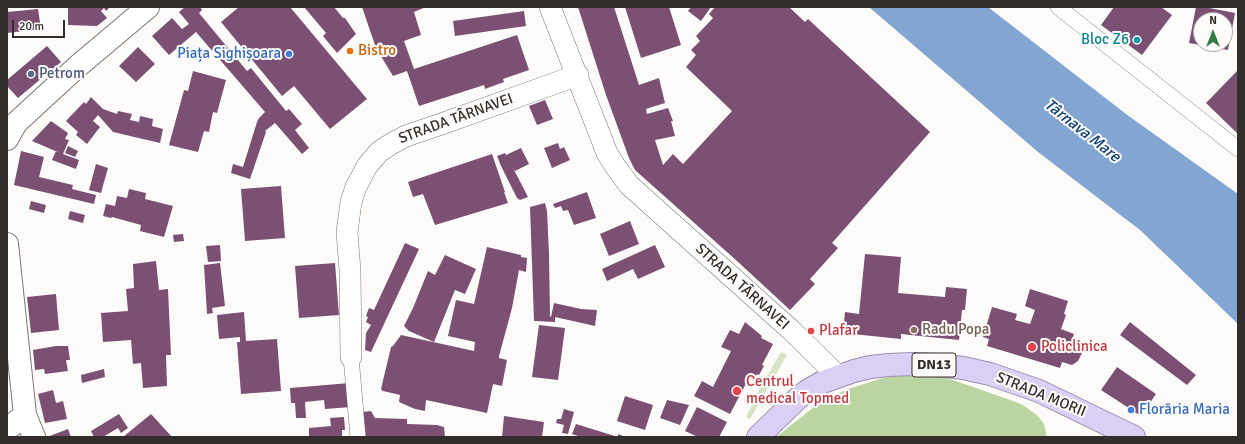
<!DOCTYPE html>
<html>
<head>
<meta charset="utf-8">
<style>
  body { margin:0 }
  #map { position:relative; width:1245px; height:444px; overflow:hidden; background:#fdfbfa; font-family:Signika,sans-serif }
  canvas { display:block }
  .frame { position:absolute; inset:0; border:8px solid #332e2c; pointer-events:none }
  .north { position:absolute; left:1193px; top:12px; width:40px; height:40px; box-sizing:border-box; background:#fdfbfa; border:1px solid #aca9a8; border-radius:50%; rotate:0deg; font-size:11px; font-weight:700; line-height:16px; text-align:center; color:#332e2c }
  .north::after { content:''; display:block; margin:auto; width:14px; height:18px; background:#337b47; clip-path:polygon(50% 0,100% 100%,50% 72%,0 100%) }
  .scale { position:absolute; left:12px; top:20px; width:53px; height:18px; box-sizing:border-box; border:2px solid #332e2c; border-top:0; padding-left:5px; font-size:12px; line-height:14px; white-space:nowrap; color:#332e2c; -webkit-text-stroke:3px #fdfbfa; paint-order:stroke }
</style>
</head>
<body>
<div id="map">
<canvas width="1245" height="444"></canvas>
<div class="frame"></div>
<div class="north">N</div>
<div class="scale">20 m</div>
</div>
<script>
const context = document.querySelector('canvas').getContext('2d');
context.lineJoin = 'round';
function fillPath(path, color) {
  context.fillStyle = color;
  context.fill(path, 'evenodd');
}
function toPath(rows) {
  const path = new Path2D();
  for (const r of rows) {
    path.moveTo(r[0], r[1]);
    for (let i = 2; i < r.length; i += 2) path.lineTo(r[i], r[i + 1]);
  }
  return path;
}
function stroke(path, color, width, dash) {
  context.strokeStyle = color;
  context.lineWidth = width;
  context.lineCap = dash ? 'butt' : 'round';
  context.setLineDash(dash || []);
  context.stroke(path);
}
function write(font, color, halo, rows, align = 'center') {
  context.font = font + ' Signika,sans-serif';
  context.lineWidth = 4;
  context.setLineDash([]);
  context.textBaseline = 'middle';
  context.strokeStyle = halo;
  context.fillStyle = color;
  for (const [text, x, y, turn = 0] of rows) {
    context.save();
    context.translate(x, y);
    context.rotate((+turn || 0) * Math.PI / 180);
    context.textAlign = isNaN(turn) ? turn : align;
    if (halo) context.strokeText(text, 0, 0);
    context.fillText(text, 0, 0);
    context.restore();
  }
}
fillPath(toPath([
  [781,352,787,355,750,419,746,417,762,385]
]), '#d4e4c5');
fillPath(toPath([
  [891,376,935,376,953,380,1013,401,1023,405,1038,416,1044,424,1047,437,776,437,814,407,845,390,883,378]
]), '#bad5a2');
fillPath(toPath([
  [869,7,988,7,1126,114,1238,194,1238,324,1140,230,1038,152]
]), '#82a6d1');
fillPath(toPath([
  [68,7,110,7,106,11,104,8,101,11,107,18,97,26,68,25],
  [185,7,200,7,202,10,199,13,247,71,251,68,286,111,289,109,302,124,295,130,309,148,302,154,275,123,265,131,266,132,250,179,231,173,233,164,243,167,257,122,259,118,265,112,196,32,169,55,152,36,172,18,182,29,189,24,179,12],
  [239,7,290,7,367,99,330,129,294,86,282,96,221,22],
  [304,7,334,7,343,18,345,18,356,34,337,53,323,36,326,33],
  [362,7,426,7,414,12,421,35,404,41,414,69,517,35,529,70,503,79,504,82,485,89,484,85,419,106,407,71,393,76,376,48],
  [578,7,614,7,639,85,659,78,665,103,646,109,647,114,668,108,673,121,671,121,675,136,655,140,663,165,673,154,683,164,732,111,686,67,696,55,691,50,700,41,696,36,713,18,709,14,715,7,789,7,805,22,808,19,930,132,832,243,838,248,810,279,815,284,790,310,737,261,635,170,629,158,606,95],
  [625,7,669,7,681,45,641,58],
  [691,7,711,7,701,21,688,11],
  [1114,7,1161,7,1172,15,1142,55,1101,25],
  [1196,7,1204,7,1235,13,1228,50,1189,43],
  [1201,20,1225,20,1225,44,1201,45],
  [38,9,41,29,7,33,7,12],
  [524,11,526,26,455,36,453,21],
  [47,46,61,62,18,98,7,86,7,80],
  [138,47,155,64,136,82,119,66],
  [1238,70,1238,134,1206,103],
  [193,71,226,80,217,113,213,112,209,132,204,131,198,152,169,145,184,90,188,91],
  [91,97,103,109,117,114,118,111,132,114,130,120,139,122,140,116,153,119,152,126,163,129,160,143,113,132,98,115,93,121,100,127,87,144,76,135,78,132,66,121,84,102,86,104],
  [545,100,553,119,537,125,529,106],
  [51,121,68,133,65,139,69,140,63,154,79,160,76,169,52,160,56,151,60,153,32,141],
  [558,143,560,149,564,147,570,160,552,168,544,148],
  [68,146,78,151,75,157,65,153],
  [521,148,529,164,515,171,512,166,528,197,520,200,517,198,501,166,497,156,505,153,506,155],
  [21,151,44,157,39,177,73,185,72,189,96,195,94,204,14,185],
  [492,154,505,192,504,192,508,203,435,225,423,194,413,197,408,182],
  [96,164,108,168,101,193,89,190],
  [281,186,285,238,245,241,241,189],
  [129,189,146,193,145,199,173,206,164,237,140,231,141,225,112,217,111,218,103,216,106,204,115,206,117,196,127,198],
  [587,192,596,218,580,223,574,225,568,210,563,211,561,206,555,208,553,204],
  [31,201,46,205,44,213,29,209],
  [545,203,547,211,549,253,550,316,551,317,554,303,581,309,597,310,595,326,555,317,555,322,534,321,530,207],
  [70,211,85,215,83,223,68,219],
  [630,221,639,244,609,256,600,234],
  [183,234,184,241,174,242,173,235],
  [405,243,419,249,371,352,365,350,366,333,371,325,366,322,368,317,366,316,369,308,374,310],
  [220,245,221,261,208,262,206,246],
  [655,245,665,267,638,279,633,269,607,281,602,269],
  [487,247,521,255,521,257,527,258,526,272,519,270,512,308,499,356,499,358,507,360,502,386,493,384,487,413,426,400,425,411,415,409,399,402,400,395,383,391,381,389,391,347,393,346,401,335,474,351,475,342,448,336,456,300,474,304],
  [865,254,901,257,898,293,945,297,946,287,967,289,965,310,962,310,959,340,901,334,901,339,843,333,845,312,859,314],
  [445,255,476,269,465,294,455,290,434,342,409,331,404,326,413,308,428,271,435,275],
  [156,261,159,290,168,289,171,355,166,355,167,386,143,388,141,363,133,364,131,340,103,342,101,313,128,311,126,289,134,288,133,264],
  [220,263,225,306,212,308,213,313,207,314,204,265],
  [335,263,339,315,299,318,295,266],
  [1030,289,1068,301,1064,314,1066,315,1061,329,1074,334,1071,343,1078,347,1082,353,1078,361,1072,365,1062,362,1060,368,987,346,989,339,983,337,992,307,1017,314,1015,320,1030,324,1035,310,1025,306],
  [56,294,59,330,31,333,27,297],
  [244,312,246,341,277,339,281,391,241,394,237,342,240,342,240,337,219,339,217,315],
  [745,322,762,336,761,338,773,344,762,365,764,366,759,375,757,374,756,376,751,374,730,414,694,396,702,381,713,387,731,351,721,347,730,330,739,334],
  [1130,322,1196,375,1187,385,1120,335],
  [539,325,565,328,558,380,532,377],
  [56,346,68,346,70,360,66,360,68,371,45,374,44,369,35,370,33,350],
  [1117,367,1156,394,1141,416,1101,390],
  [104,369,105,377,82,383,81,375],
  [350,383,351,407,325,409,324,400,305,402,306,418,296,418,295,403,291,403,290,388],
  [53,390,56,403,63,401,67,419,45,423,38,394],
  [625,396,653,405,645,430,617,421],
  [667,400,689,405,680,425,660,418],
  [697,407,727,422,719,437,698,437,685,431],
  [564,409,574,412,568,434,562,433,564,425,556,423,557,419,561,419],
  [371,411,375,418,407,419,407,424,437,425,444,427,445,437,363,437,362,412],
  [119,414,128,428,121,433,118,428,103,437,94,437,91,431],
  [151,414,172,437,123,437],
  [504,416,544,422,542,437,502,437],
  [344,417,345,430,342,430,342,437,309,437,309,428,331,426,330,418],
  [576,424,618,437,618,434,626,437,581,437,572,434],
  [68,429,71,437,47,437]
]), '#7b5072');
const pedestrian = toPath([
  [1058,7,1238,149],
  [351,357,358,437]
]);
const minor = toPath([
  [550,7,607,153,615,166,629,185,791,330,838,376],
  [351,357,350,271,347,232,351,202,356,187,367,166,379,152,391,144,406,136,447,122,578,75]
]);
const tertiary = toPath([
  [7,139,16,123,78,66,148,7],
  [7,244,25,415,34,437],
  [7,429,25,415]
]);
const trunk = toPath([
  [758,437,797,399,807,391,823,382,854,371,870,367,889,365,912,364,937,365,963,368,990,374,1039,391,1134,437]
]);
stroke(pedestrian, '#7f7570', 16);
stroke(minor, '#7f7570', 22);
stroke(tertiary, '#7f7570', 24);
stroke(trunk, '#9a8fad', 24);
stroke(pedestrian, '#fff', 15);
stroke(minor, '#fff', 21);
stroke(tertiary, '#fff', 22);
stroke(trunk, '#dacff4', 22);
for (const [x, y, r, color] of [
  [1137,40,4,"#0f9aa8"],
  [350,51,4,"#e8710a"],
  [289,54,4,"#3f7fe0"],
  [31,74,4,"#5c6f8a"],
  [914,330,4,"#8d6e63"],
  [811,331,4,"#e0444e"],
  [1032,347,5,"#e0444e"],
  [737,391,5,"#e0444e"],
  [1131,410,4,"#3f7fe0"]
]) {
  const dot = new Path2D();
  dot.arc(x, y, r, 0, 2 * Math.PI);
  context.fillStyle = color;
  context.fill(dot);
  stroke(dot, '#fdfbfa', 1.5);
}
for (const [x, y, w] of [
  [934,365,44]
]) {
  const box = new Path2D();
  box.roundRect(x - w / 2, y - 12, w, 24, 3);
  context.fillStyle = '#fdfbfa';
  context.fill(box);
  stroke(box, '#332e2c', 1);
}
write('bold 14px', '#332e2c', null, [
  ["DN13",934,365]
]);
write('15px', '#0d838f', '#fdfbfa', [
  ["Bloc Z6",1129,40]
], 'right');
write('15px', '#c56008', '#fdfbfa', [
  ["Bistro",358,51]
], 'left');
write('15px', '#366cbe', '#fdfbfa', [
  ["Piața Sighișoara",281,54],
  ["Florăria Maria",1139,410,"left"]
], 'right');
write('15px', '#4e5e75', '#fdfbfa', [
  ["Petrom",39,74]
], 'left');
write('15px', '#332e2c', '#fdfbfa', [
  ["STRADA TÂRNAVEI",456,119,-20],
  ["STRADA TÂRNAVEI",742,287,42],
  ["STRADA MORII",1041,395,22]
]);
write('15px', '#785e54', '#fdfbfa', [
  ["Radu Popa",922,330]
], 'left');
write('15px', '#be3a42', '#fdfbfa', [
  ["Plafar",819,331],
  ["Policlinica",1041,347],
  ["Centrul",746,382],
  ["medical Topmed",746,399]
], 'left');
write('italic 16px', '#093e73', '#fdfbfa', [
  ["Târnava Mare",1082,131,38]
]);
</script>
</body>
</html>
